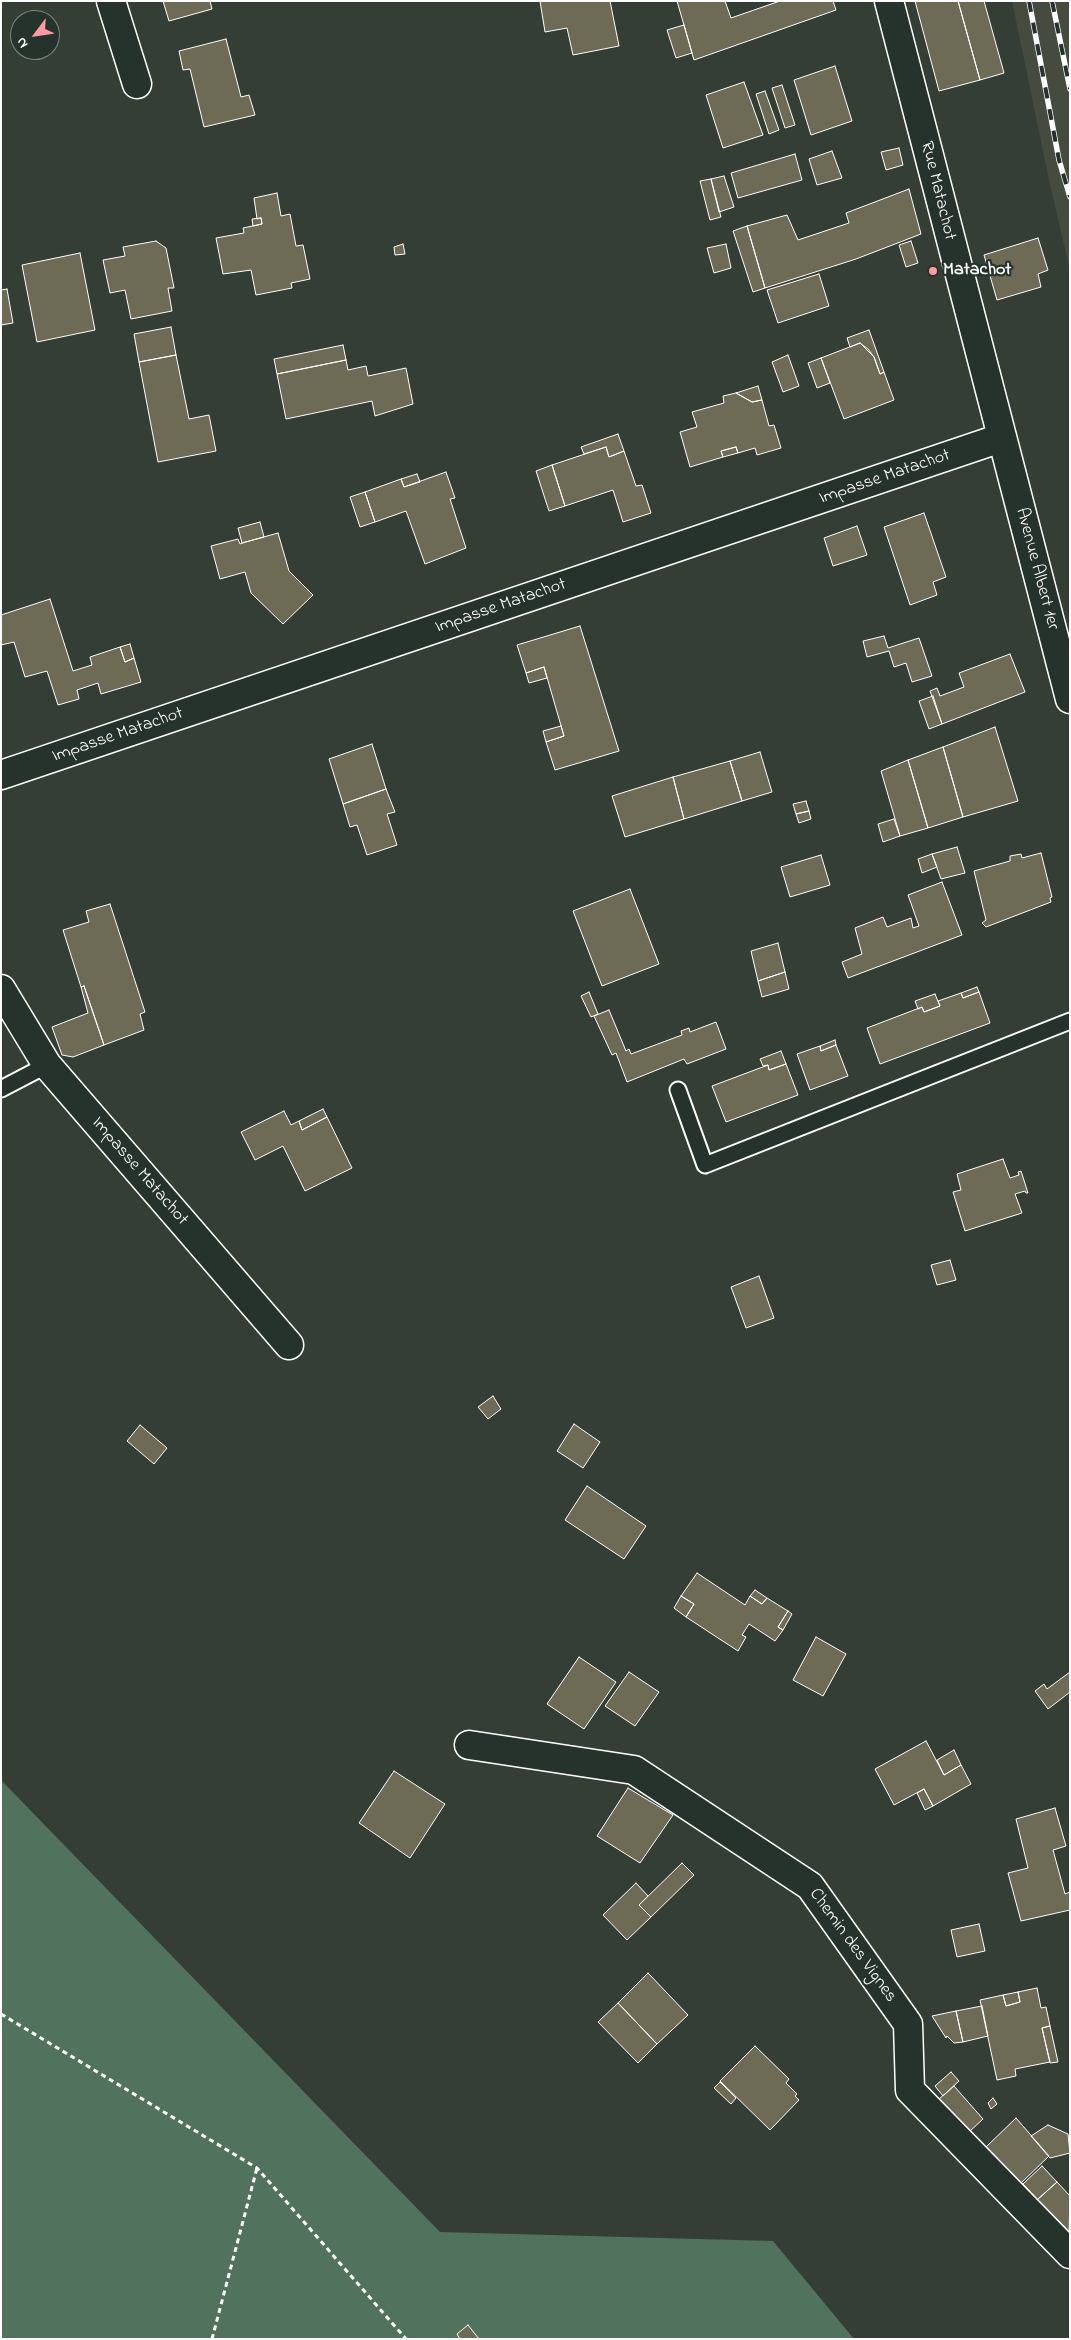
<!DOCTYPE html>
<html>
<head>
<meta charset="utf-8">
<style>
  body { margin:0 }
  #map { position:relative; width:1071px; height:2340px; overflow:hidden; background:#343e35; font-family:"Indie Flower",sans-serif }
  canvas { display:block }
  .frame { position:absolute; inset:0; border:2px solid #fff; pointer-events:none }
  .north { position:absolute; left:10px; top:10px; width:50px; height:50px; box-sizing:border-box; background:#26332d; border:1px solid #7d8581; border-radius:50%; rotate:239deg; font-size:14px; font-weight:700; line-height:20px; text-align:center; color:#fff }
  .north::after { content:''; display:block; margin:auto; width:18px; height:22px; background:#ff9aa2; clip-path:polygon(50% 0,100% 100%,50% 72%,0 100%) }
</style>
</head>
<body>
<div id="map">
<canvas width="1071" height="2340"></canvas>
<div class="frame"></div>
<div class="north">N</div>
</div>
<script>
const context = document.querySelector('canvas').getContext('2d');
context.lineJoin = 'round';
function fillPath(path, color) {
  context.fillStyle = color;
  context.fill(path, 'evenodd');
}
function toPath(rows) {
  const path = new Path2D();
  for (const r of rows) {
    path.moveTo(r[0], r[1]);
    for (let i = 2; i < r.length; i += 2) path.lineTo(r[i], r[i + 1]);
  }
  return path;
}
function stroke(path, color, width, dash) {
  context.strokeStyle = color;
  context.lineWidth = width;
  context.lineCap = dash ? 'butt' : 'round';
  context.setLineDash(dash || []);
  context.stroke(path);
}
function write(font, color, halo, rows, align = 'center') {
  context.font = font + ' "Indie Flower",sans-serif';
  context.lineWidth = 4.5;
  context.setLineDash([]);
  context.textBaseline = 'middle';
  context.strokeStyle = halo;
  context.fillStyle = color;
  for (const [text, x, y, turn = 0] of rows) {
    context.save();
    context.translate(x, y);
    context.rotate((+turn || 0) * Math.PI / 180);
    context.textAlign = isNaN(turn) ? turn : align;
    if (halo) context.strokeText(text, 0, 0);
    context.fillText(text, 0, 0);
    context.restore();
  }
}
fillPath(toPath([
  [1012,1,1070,1,1070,270,1050,185]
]), '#454c3f');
fillPath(toPath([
  [1,1780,440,2232,773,2241,854,2339,1,2339]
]), '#51725c');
const building = toPath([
  [163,1,210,1,212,9,169,21,163,1],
  [540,1,610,1,619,46,573,55,567,28,545,32,540,1],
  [677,1,725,1,731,18,780,1,833,1,836,10,694,60,677,1],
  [915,1,958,1,980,80,939,91,915,1],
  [958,1,984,1,1004,73,980,80,958,1],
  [684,25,692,53,676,58,667,30,684,25],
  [226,39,241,97,249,95,255,115,204,127,190,69,183,70,179,51,226,39],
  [835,66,852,121,811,135,794,80,835,66],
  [744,82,763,135,723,148,706,95,744,82],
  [782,85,795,125,785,128,772,88,782,85],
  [765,91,779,130,769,134,756,94,765,91],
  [899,148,903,165,886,170,881,152,899,148],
  [832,151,842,178,817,185,809,159,832,151],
  [795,154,802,180,738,198,731,173,795,154],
  [724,176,734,207,719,212,711,179,724,176],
  [711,179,721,217,710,220,700,181,711,179],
  [909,189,921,234,856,259,765,288,747,226,787,215,798,240,849,223,846,213,909,189],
  [277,193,281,216,290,214,296,246,303,245,310,279,291,283,292,288,256,295,251,270,223,274,216,238,244,233,243,228,262,224,261,218,257,219,254,198,277,193],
  [261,218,262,224,253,226,252,219,261,218],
  [747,226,765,288,753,292,733,231,747,226],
  [1038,238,1048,270,1038,274,1041,287,997,300,984,255,1038,238],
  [156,241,166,248,174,288,168,288,172,311,131,319,125,290,110,293,103,260,125,256,123,247,156,241],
  [911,241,918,263,906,267,899,245,911,241],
  [403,244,405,254,395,255,394,247,403,244],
  [726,244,731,268,714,273,707,248,726,244],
  [80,253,95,330,37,342,22,265,80,253],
  [819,274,829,306,778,323,767,290,819,274],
  [7,289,13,323,1,325,1,290,7,289],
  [171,327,176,355,139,362,134,334,171,327],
  [869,330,884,372,880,374,874,357,868,349,860,343,850,347,847,338,869,330],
  [860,343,874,357,880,374,884,372,894,400,844,419,821,358,860,343],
  [343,345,346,360,277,374,274,359,343,345],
  [176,355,189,419,209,415,216,451,158,462,139,362,176,355],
  [788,355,799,386,783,392,772,362,788,355],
  [821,358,830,383,817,388,808,363,821,358],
  [346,360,348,370,366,366,368,376,406,368,413,404,375,416,372,401,286,419,277,374,346,360],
  [758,386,762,400,752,402,736,393,758,386],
  [736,393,752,402,762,400,769,426,774,425,781,448,757,455,755,448,738,453,736,447,721,451,723,457,690,467,680,432,697,427,692,412,724,403,723,396,736,393],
  [618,434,624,451,609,457,606,447,584,454,581,447,618,434],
  [606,447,609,457,624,451,636,486,642,485,651,513,623,522,613,490,565,506,552,465,606,447],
  [736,447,738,453,723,457,721,451,736,447],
  [552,465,565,506,549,511,536,471,552,465],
  [446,472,455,498,450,499,466,548,425,564,406,511,375,522,365,492,401,479,404,487,446,472],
  [417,474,420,482,404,487,401,479,417,474],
  [365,492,375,522,360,527,350,497,365,492],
  [924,513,946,577,933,582,937,595,910,605,884,527,924,513],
  [260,522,264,537,242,543,238,528,260,522],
  [857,526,867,555,833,566,824,538,857,526],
  [278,533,289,571,313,595,283,624,251,593,245,572,220,579,211,546,238,539,240,544,242,543,278,533],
  [50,599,73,671,92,665,90,657,120,647,125,662,134,658,141,682,101,694,98,683,77,690,79,699,58,705,47,671,25,677,14,642,1,645,1,615,50,599],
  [580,626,619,751,555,770,546,742,564,736,544,667,526,673,517,645,580,626],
  [884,636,888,648,919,638,932,676,912,682,906,663,894,667,889,651,867,657,863,641,884,636],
  [130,644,134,658,125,662,120,647,130,644],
  [1010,654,1025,692,942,724,930,691,937,688,940,696,964,687,959,673,1010,654],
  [544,667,547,678,529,683,526,673,544,667],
  [933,696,942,724,929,729,919,701,933,696],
  [561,726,564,736,546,742,543,731,561,726],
  [995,727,1018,801,963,817,943,747,995,727],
  [372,744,386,789,343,804,329,759,372,744],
  [943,747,963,817,928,828,908,760,943,747],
  [760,752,772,792,742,801,730,761,760,752],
  [908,760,928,828,900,836,881,771,908,760],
  [730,761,742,801,684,819,673,777,730,761],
  [673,777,684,819,625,837,612,796,673,777],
  [386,789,395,812,387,814,397,845,367,855,357,825,350,827,343,804,386,789],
  [806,801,809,811,796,814,793,804,806,801],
  [809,811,811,819,799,823,796,814,809,811],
  [894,819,900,836,883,842,878,824,894,819],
  [957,847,965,873,941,879,932,854,957,847],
  [1041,853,1052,897,1050,898,1051,902,986,927,982,923,986,920,974,871,1010,861,1010,856,1021,854,1022,858,1041,853],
  [932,854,937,867,922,873,918,859,932,854],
  [821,855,830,885,790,897,781,867,821,855],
  [942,882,962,935,848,978,842,962,862,954,855,928,883,917,887,927,911,918,913,928,919,926,908,895,942,882],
  [630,889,659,964,602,986,573,911,630,889],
  [110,904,145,1012,140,1014,144,1030,104,1045,84,986,81,987,63,930,89,922,86,911,110,904],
  [778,943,785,972,758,981,751,951,778,943],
  [785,972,789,989,762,997,758,981,785,972],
  [84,986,104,1045,73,1057,62,1055,52,1027,88,1013,81,987,84,986],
  [977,987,979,992,963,998,961,993,977,987],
  [589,992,598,1014,591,1017,581,996,589,992],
  [979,992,990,1023,880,1064,867,1028,922,1007,924,1012,940,1006,938,1001,961,993,963,998,979,992],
  [935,994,940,1006,924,1012,922,1007,918,1009,915,1001,935,994],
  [609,1010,626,1051,629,1049,631,1054,682,1035,681,1031,689,1028,690,1032,716,1022,726,1049,687,1064,684,1059,627,1082,616,1053,612,1055,594,1016,609,1010],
  [835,1040,836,1045,821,1051,820,1046,835,1040],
  [836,1045,848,1076,810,1090,797,1054,820,1046,821,1051,836,1045],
  [781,1051,786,1064,769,1070,768,1065,763,1066,760,1059,781,1051],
  [786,1064,798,1095,726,1122,712,1086,768,1065,769,1070,786,1064],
  [323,1109,327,1117,302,1130,299,1121,323,1109],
  [284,1111,291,1125,299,1121,302,1130,327,1117,352,1168,305,1191,283,1146,255,1160,241,1132,284,1111],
  [1003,1159,1010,1178,1019,1175,1018,1172,1021,1171,1028,1193,1026,1193,1025,1191,1015,1194,1022,1213,965,1231,953,1192,961,1190,957,1174,1003,1159],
  [950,1260,956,1280,937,1285,931,1265,950,1260],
  [759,1276,774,1318,746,1328,731,1287,759,1276],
  [493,1396,501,1409,488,1419,478,1407,493,1396],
  [574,1424,600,1442,583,1468,557,1451,574,1424],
  [140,1425,167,1448,154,1464,127,1441,140,1425],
  [587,1486,646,1526,624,1559,565,1520,587,1486],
  [697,1573,745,1605,750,1596,762,1604,767,1598,788,1611,778,1627,783,1630,775,1641,749,1624,742,1635,746,1637,738,1651,686,1617,694,1604,681,1596,697,1573],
  [755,1590,767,1598,762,1604,750,1596,755,1590],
  [681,1596,694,1604,686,1617,674,1608,681,1596],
  [788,1611,792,1614,783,1630,778,1627,788,1611],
  [816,1637,846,1654,823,1696,793,1680,816,1637],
  [579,1657,616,1682,584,1729,547,1704,579,1657],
  [629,1672,659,1692,635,1726,605,1706,629,1672],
  [1070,1672,1070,1692,1048,1709,1035,1691,1044,1684,1047,1689,1070,1672],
  [926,1741,944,1775,961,1765,971,1784,933,1806,924,1789,894,1805,875,1769,926,1741],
  [954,1750,961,1765,944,1775,937,1760,954,1750],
  [394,1771,445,1804,410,1858,359,1823,394,1771],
  [628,1788,673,1815,640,1863,597,1836,628,1788],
  [924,1789,933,1806,925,1810,917,1793,924,1789],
  [1055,1808,1066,1846,1053,1850,1065,1894,1070,1892,1070,1910,1021,1921,1008,1873,1028,1868,1016,1819,1055,1808],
  [682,1863,694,1875,651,1917,639,1905,682,1863],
  [636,1883,648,1896,639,1905,651,1917,627,1940,603,1915,636,1883],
  [979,1924,985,1951,957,1957,951,1930,979,1924],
  [648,1973,688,2015,657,2044,618,2003,648,1973],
  [1037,1988,1041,2008,1046,2007,1050,2026,1042,2028,1050,2062,1015,2069,1016,2076,997,2080,980,2000,1003,1995,1006,2006,1020,2002,1018,1992,1037,1988],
  [1018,1992,1020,2002,1006,2006,1003,1995,1018,1992],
  [618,2003,657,2044,638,2063,598,2022,618,2003],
  [982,2006,988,2036,963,2042,956,2011,982,2006],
  [956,2011,963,2042,954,2043,947,2036,946,2038,932,2016,956,2011],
  [1050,2026,1058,2062,1050,2063,1042,2028,1050,2026],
  [755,2046,789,2079,786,2083,797,2094,795,2096,799,2100,770,2130,720,2081,755,2046],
  [951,2072,959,2081,943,2096,935,2086,951,2072],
  [720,2082,736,2098,731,2104,714,2088,720,2082],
  [954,2086,983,2119,969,2132,939,2099,954,2086],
  [993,2098,997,2104,991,2109,988,2103,993,2098],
  [1016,2118,1049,2156,1018,2186,984,2149,1016,2118],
  [1048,2125,1068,2134,1070,2153,1050,2158,1031,2136,1048,2125],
  [1042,2166,1057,2182,1037,2200,1023,2184,1042,2166],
  [1057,2182,1070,2196,1069,2237,1037,2200,1057,2182],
  [468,2325,479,2339,460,2339,457,2334,468,2325]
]);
fillPath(building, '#6d6b56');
stroke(building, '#fff', 1);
const service = toPath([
  [1,1089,47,1065],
  [678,1090,705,1165,1070,1021]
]);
const minor = toPath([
  [111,1,137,84],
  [1,775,1001,438],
  [1,989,47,1065,289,1345],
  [469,1745,634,1770,810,1886,908,2024,910,2090,1070,2254]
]);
const secondary = toPath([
  [889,1,1070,699]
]);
stroke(service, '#fff', 19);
stroke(minor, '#fff', 31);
stroke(secondary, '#fff', 31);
stroke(toPath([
  [1,2014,257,2168,406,2339],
  [212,2339,257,2168]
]), '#fff', 3, [5, 4]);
stroke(service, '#26332d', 15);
stroke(minor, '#26332d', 28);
stroke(secondary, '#26332d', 28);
const rail = toPath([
  [1029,1,1059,160,1070,197],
  [1052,1,1070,89]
]);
stroke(rail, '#fff', 5.5);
stroke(rail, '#26332d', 4, [11]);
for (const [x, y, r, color] of [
  [933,271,5,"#ff9aa2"]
]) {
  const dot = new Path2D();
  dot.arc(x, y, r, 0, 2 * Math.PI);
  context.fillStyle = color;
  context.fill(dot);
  stroke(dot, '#26332d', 2);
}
write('18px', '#fff', '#26332d', [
  ["Rue Matachot",937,191,76],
  ["Impasse Matachot",885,478,-19],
  ["Avenue Albert 1er",1036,569,75],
  ["Impasse Matachot",501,607,-19],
  ["Impasse Matachot",118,736,-19],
  ["Impasse Matachot",139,1172,49],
  ["Chemin des Vignes",852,1946,54]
]);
write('bold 18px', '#fff', '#26332d', [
  ["Matachot",943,271]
], 'left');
</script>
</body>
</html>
